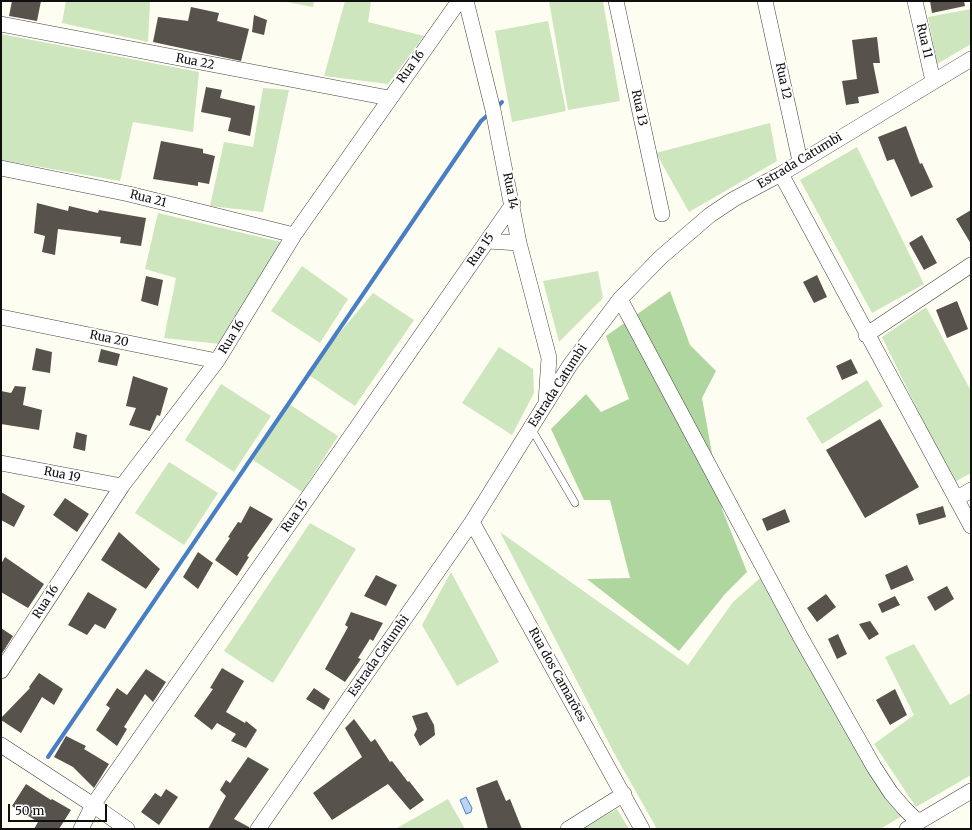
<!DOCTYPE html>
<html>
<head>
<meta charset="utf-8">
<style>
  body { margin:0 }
  #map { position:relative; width:972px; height:830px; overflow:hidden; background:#fefdf2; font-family:Merriweather,serif }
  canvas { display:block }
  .frame { position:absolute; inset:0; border:2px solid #0f0f0f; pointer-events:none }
  .scale { position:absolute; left:8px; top:804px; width:99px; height:18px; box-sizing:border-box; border:2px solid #0f0f0f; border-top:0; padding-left:5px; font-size:12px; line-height:14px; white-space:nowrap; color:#0f0f0f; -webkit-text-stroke:3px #fff; paint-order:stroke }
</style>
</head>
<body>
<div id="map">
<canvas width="972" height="830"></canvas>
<div class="frame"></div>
<div class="scale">50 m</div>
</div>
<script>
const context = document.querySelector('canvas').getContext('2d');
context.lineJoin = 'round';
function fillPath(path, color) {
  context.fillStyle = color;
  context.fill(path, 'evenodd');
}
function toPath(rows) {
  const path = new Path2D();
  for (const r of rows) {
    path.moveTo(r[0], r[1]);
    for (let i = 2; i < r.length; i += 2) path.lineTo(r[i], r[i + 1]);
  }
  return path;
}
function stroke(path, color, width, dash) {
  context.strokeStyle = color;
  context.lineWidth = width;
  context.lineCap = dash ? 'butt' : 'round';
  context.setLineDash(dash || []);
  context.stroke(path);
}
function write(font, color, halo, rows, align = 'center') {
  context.font = font + ' Merriweather,serif';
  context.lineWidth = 4;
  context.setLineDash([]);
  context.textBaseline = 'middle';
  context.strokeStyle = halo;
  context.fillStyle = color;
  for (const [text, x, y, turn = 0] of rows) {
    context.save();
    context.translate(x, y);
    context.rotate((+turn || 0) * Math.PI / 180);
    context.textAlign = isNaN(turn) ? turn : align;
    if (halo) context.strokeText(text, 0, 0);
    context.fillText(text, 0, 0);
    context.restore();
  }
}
fillPath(toPath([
  [66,1,150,1,148,42,62,23],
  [281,1,314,1,313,7],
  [345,1,371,1,368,22,424,36,388,84,324,76],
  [549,1,603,1,620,101,568,110],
  [971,9,971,44,937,64,928,17],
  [548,21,566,111,512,122,495,31],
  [1,34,199,72,193,132,133,122,120,181,1,160],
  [263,88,289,90,263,212,210,206,224,142,253,147],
  [770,123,777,161,689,212,656,153],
  [857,147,924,284,872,313,800,180],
  [158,213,281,242,220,344,164,338,176,278,145,269],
  [302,266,348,299,320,343,271,311],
  [598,271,603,298,559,342,543,281],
  [373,293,414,320,355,406,306,373],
  [926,307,971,391,971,473,953,483,882,337],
  [499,347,533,369,534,393,512,435,462,403],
  [867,380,883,406,822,444,806,418],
  [221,384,271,416,234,472,185,440],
  [289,404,338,436,302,492,253,460],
  [169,462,218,493,184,545,135,513],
  [310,523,356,549,273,683,224,651],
  [500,532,688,665,733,602,760,578,902,816,880,829,657,829,614,753],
  [451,572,499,662,457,686,422,625],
  [914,644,950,705,971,693,971,775,916,807,874,744,914,715,885,657],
  [448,799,465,829,397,829,397,828],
  [617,809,629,829,581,829]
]), '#cde6be');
fillPath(toPath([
  [670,291,690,345,716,371,702,398,722,509,747,572,725,594,679,651,587,579,630,578,610,500,584,500,551,429,586,394,601,412,629,399,606,336]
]), '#afd69e');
const water = toPath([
  [466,797,472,808,471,812,466,814,460,800,466,797]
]);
fillPath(water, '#bbd4f1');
stroke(water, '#487ec3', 1);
stroke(toPath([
  [496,108,502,102],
  [48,757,481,121,490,113]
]), '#487ec3', 4);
fillPath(toPath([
  [12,1,41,1,37,21,9,16],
  [930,1,964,1,965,6,932,13],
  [191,7,219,13,217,21,249,29,241,61,153,42,158,17,188,21],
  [254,15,267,20,264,35,252,32],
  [877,37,880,63,873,63,879,93,858,97,859,103,846,105,842,81,857,79,852,40],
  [206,87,222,90,220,98,255,106,250,136,228,131,231,118,201,112],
  [906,126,920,164,922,163,933,187,911,197,894,159,887,161,878,137],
  [161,141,203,149,203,153,215,156,209,184,198,182,198,186,153,179],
  [37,203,68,211,69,206,98,213,99,210,146,218,141,246,120,243,121,237,58,229,55,255,42,252,45,236,34,233],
  [971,210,971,244,956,219],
  [922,235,937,263,924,270,909,243],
  [817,275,827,297,814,303,803,282],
  [146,276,163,280,158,306,141,301],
  [957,301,968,329,947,338,936,310],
  [36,348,52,352,50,373,32,370],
  [101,349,120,354,117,366,98,362],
  [851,359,858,373,842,380,836,366],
  [133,376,168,388,160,416,157,415,150,431,129,425,136,408,126,406],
  [15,386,26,387,23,405,42,410,39,430,1,424,1,391,11,393],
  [880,419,919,487,865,518,826,450],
  [76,432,87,435,85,451,73,448],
  [1,492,25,506,14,527,1,520],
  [65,498,89,514,77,532,53,515],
  [250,506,273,519,247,556,249,557,237,576,215,560,230,538,228,537,238,522,241,523],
  [943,506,946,517,919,525,916,514],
  [785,509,790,522,767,531,762,519],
  [119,532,160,569,146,589,101,560],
  [198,552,213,563,198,589,183,577],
  [5,557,44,584,28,608,1,592,1,564],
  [907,565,914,580,891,590,885,575],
  [376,575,397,585,386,606,364,596],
  [947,586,954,599,935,611,927,597],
  [88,592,117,609,105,629,95,624,87,635,68,625],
  [826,594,836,607,817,622,807,608],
  [895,596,900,605,882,613,878,604],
  [351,612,383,623,373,641,370,639,358,658,361,659,345,682,325,669,348,627,345,625],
  [870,621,879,634,869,640,859,624],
  [1,628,13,636,1,655],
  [838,634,847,654,837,659,828,639],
  [222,668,244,681,226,712,245,723,246,721,257,730,246,748,231,741,236,734,217,723,212,730,194,716,213,689,210,688],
  [146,669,166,682,153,702,145,694,124,727,127,729,117,746,96,730,110,708,106,705,117,688,127,695],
  [39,673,63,689,54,705,42,697,21,733,1,720,1,718,30,688,29,687],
  [314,688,330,699,324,710,306,699],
  [895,689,907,715,890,725,876,700],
  [427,712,434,725,435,735,420,746,414,735,417,729,412,716],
  [354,719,371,742,375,739,390,762,392,761,408,782,409,781,424,800,410,810,388,784,332,820,313,793,362,757,345,728],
  [66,736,86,746,84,749,109,764,94,788,73,767,54,757],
  [248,757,269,769,234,819,249,827,249,829,208,829,226,796,220,790,226,780,230,783],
  [497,780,506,801,510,799,522,829,488,829,476,788],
  [26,784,51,800,52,799,71,810,59,829,34,829,38,822,12,806],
  [166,789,178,797,159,825,141,812,155,793,161,797]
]), '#57524c');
const lane = toPath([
  [531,428,575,503]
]);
const street = toPath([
  [466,1,493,110,519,243,549,358,546,402],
  [616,1,662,214],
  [765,1,800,161],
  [915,1,933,81],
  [1,24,389,98],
  [1,168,129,194,294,235],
  [781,174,971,526],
  [488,241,519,243],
  [620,299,801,638,874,767,891,793,904,808,914,818,920,821],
  [1,317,217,361],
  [866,335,971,265],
  [1,463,122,486],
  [956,499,971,490],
  [472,522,642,829],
  [1,671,122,486,217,361,294,235,459,1],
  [1,745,93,805,127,829],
  [81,829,93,805,513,204],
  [258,829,472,522,570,365,620,299,661,257,710,215,734,199,781,174,971,59],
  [568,829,624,794],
  [907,829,971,791]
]);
stroke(lane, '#424242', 8);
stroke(street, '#424242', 16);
stroke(lane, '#fff', 7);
stroke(street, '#fff', 15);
write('12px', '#0f0f0f', '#fff', [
  ["Rua 11",924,41,77],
  ["Rua 22",195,62,11],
  ["Rua 16",411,67,-54],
  ["Rua 12",783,81,78],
  ["Rua 13",639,108,78],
  ["Estrada Catumbi",800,161,-31],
  ["Rua 14",510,191,79],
  ["Rua 21",148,199,14],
  ["Rua 15",481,250,-55],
  ["Rua 16",232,337,-59],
  ["Rua 20",109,339,12],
  ["Estrada Catumbi",558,386,-57],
  ["Rua 19",62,475,11],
  ["Rua 15",295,516,-55],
  ["Rua 16",46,602,-57],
  ["Estrada Catumbi",379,656,-55],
  ["Rua dos Camarões",557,675,61]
]);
</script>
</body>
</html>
